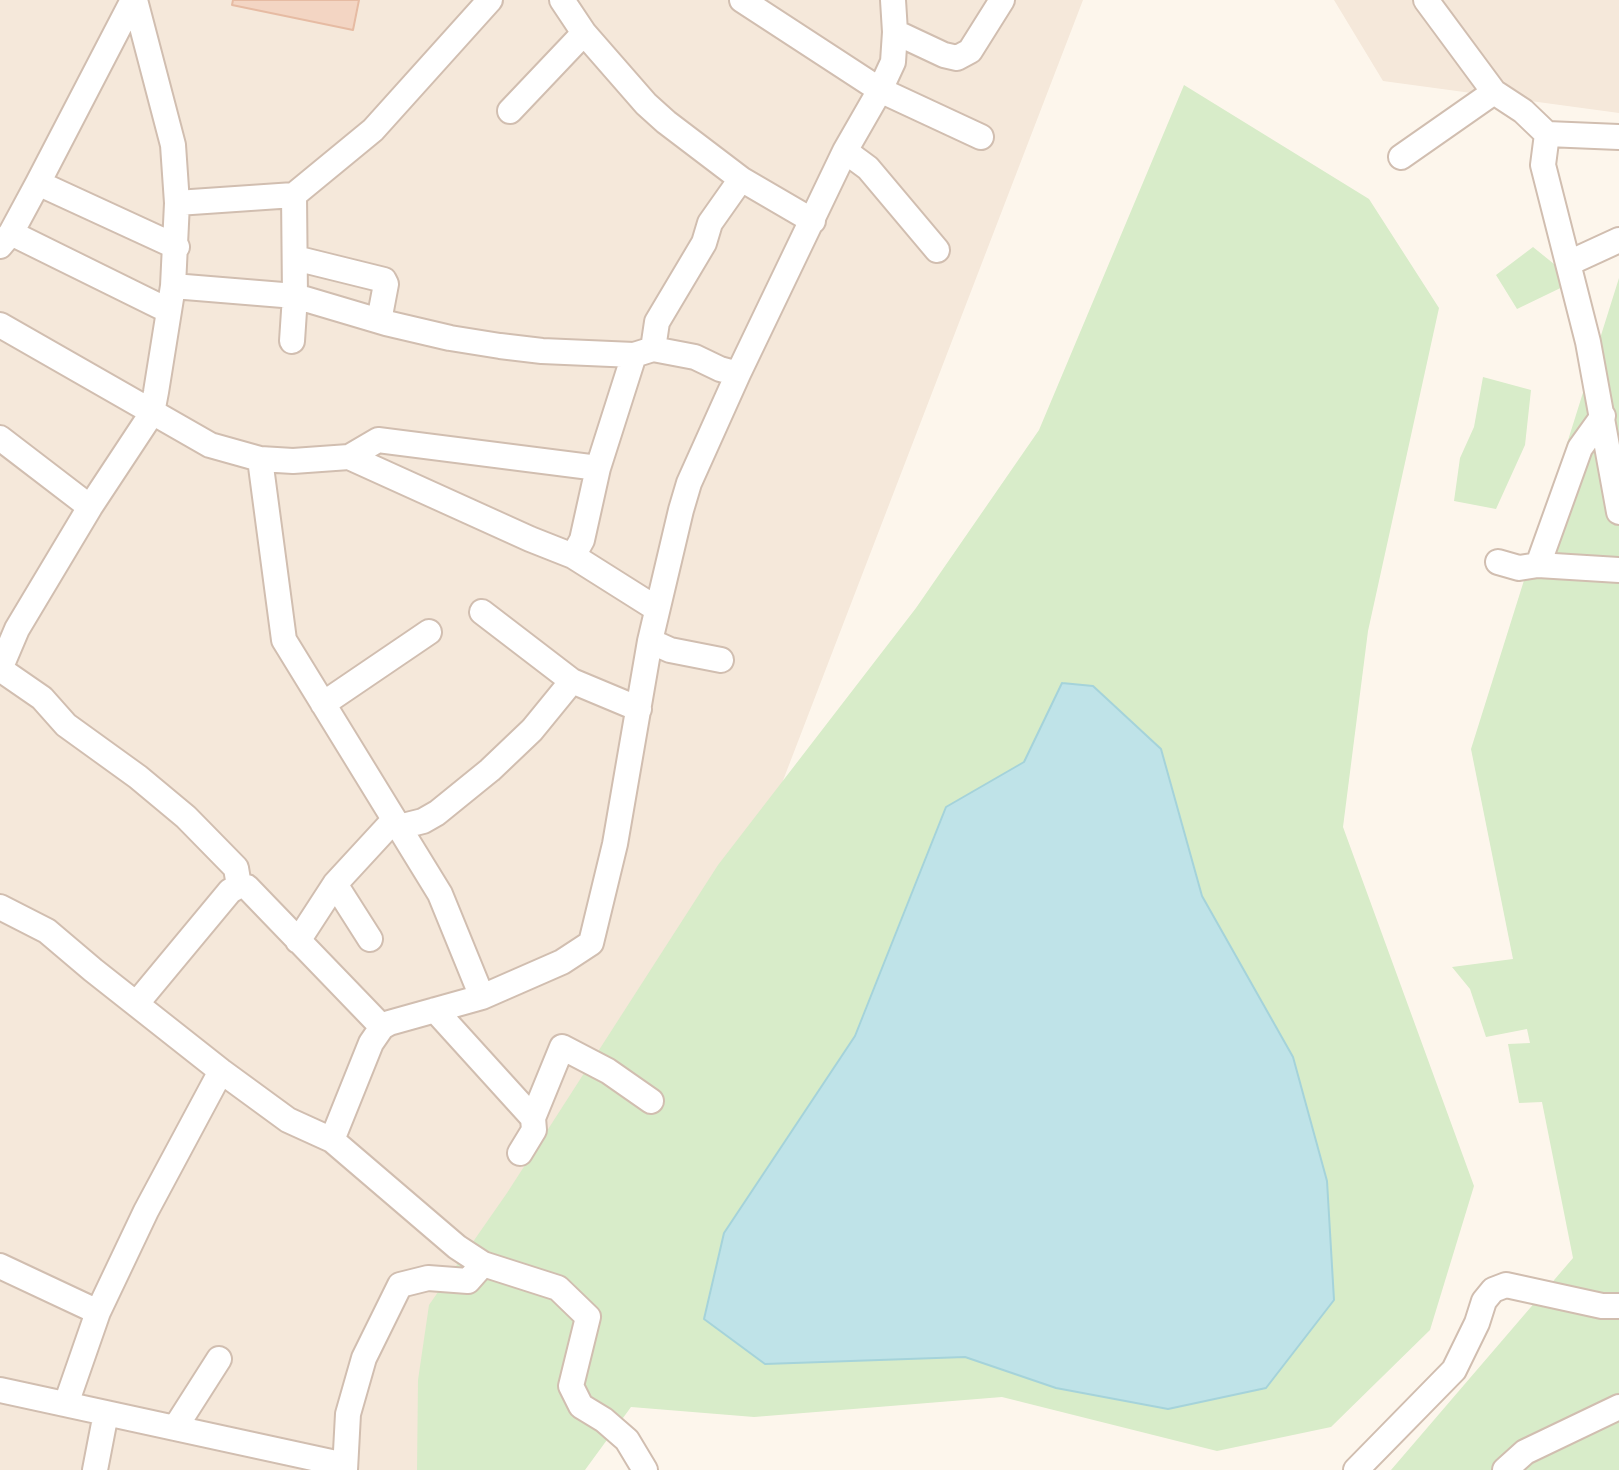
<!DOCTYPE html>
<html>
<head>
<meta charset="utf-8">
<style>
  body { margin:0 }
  canvas { display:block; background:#fdf6ec }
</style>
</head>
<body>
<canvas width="1619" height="1470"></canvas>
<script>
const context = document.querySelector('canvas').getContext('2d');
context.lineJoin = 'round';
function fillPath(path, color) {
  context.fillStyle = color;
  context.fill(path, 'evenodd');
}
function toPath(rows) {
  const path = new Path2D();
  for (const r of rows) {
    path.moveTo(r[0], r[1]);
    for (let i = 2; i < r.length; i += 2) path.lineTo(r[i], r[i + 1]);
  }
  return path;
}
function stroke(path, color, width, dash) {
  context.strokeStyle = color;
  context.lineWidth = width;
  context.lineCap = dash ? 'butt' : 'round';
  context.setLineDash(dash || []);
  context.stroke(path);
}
fillPath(toPath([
  [0,0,1083,0,518,1470,0,1470],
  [1334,0,1619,0,1619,113,1383,81]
]), '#f5e8da');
fillPath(toPath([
  [1184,85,1369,199,1439,308,1368,631,1343,827,1474,1186,1430,1330,1331,1427,1217,1451,1002,1397,754,1417,631,1407,585,1470,417,1470,418,1380,429,1305,507,1193,718,865,916,608,1039,430],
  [1533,247,1575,281,1517,309,1496,275],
  [1619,278,1619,1470,1391,1470,1573,1258,1542,1102,1519,1103,1508,1044,1530,1043,1527,1029,1486,1037,1470,989,1452,967,1513,959,1471,749],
  [1483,377,1531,390,1525,445,1496,509,1454,501,1460,458,1474,427]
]), '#d8ecc9');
const water = toPath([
  [1062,683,1093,686,1161,749,1202,896,1293,1057,1327,1181,1334,1300,1266,1388,1168,1409,1056,1388,965,1357,765,1364,704,1319,724,1233,855,1036,946,807,1024,762,1062,683]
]);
fillPath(water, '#bfe3e8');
stroke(water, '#a5d3da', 2);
const building = toPath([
  [233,0,359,0,353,30,232,5,233,0]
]);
fillPath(building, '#f3d5c3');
stroke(building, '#e6bba3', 2);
const minor = toPath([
  [562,0,584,33,646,104,666,122,741,179,813,221],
  [742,0,880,90,981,137],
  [1426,0,1494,92,1523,111,1547,134,1619,137],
  [895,32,944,55,957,58,970,51,1002,0],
  [510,111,584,33],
  [1547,134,1543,165,1588,342,1619,512],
  [845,151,868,168,937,250],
  [1401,157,1494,92],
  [38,183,177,247],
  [177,203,294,195,373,130,490,0],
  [11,233,169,311],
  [0,246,11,233,38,183,133,0],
  [295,258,384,280,386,284,379,321],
  [1569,263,1619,240],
  [173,286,295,296,386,323,450,338,500,346,542,351,634,355,653,349,695,357,720,369,738,374],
  [0,325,210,445,260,459,293,461,349,457,378,440,598,468],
  [292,341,295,296,294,195],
  [653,349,657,322,704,243,710,223,741,179],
  [0,438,90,507],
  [349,457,530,539,573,556,582,540,598,468,634,355],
  [260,459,284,640,440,894,482,997],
  [573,556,657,609],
  [1498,562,1519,568,1538,565,1619,570],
  [1538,565,1580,448,1603,416],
  [482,612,572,681,639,709],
  [650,641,670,650,721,660],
  [0,669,17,629,90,507,152,413,156,392,173,286,177,203,173,145,135,0],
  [0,669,42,698,66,725,138,777,186,817,236,868,239,886],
  [323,704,429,632],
  [399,827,423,821,437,813,490,770,532,730,572,681],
  [335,884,370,939],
  [0,907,47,931,93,970,221,1071,288,1120,332,1140,457,1247,483,1264,558,1288,588,1317,571,1386,581,1406,604,1420,627,1440,645,1470],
  [298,941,335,884,394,820],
  [137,1003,230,891,239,886,247,887,382,1027],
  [435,1010,533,1118],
  [332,1140,371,1043,382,1027,389,1023,482,997,562,962,591,943,615,844,650,641,681,510,689,483,738,374,845,151,880,90,893,62,895,32,893,0],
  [520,1153,534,1130,533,1118,562,1047,608,1071,651,1101],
  [0,1266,98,1312],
  [0,1390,345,1465],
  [66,1404,98,1312,146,1211,221,1071],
  [175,1428,219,1359],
  [95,1470,106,1413],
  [345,1470,348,1414,364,1358,400,1285,428,1278,468,1281,483,1264],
  [1356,1470,1454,1370,1477,1323,1484,1301,1493,1290,1506,1285,1602,1306,1619,1306],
  [1505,1470,1525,1452,1619,1407]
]);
stroke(minor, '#d1beb0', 28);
stroke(minor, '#fff', 24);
</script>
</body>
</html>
